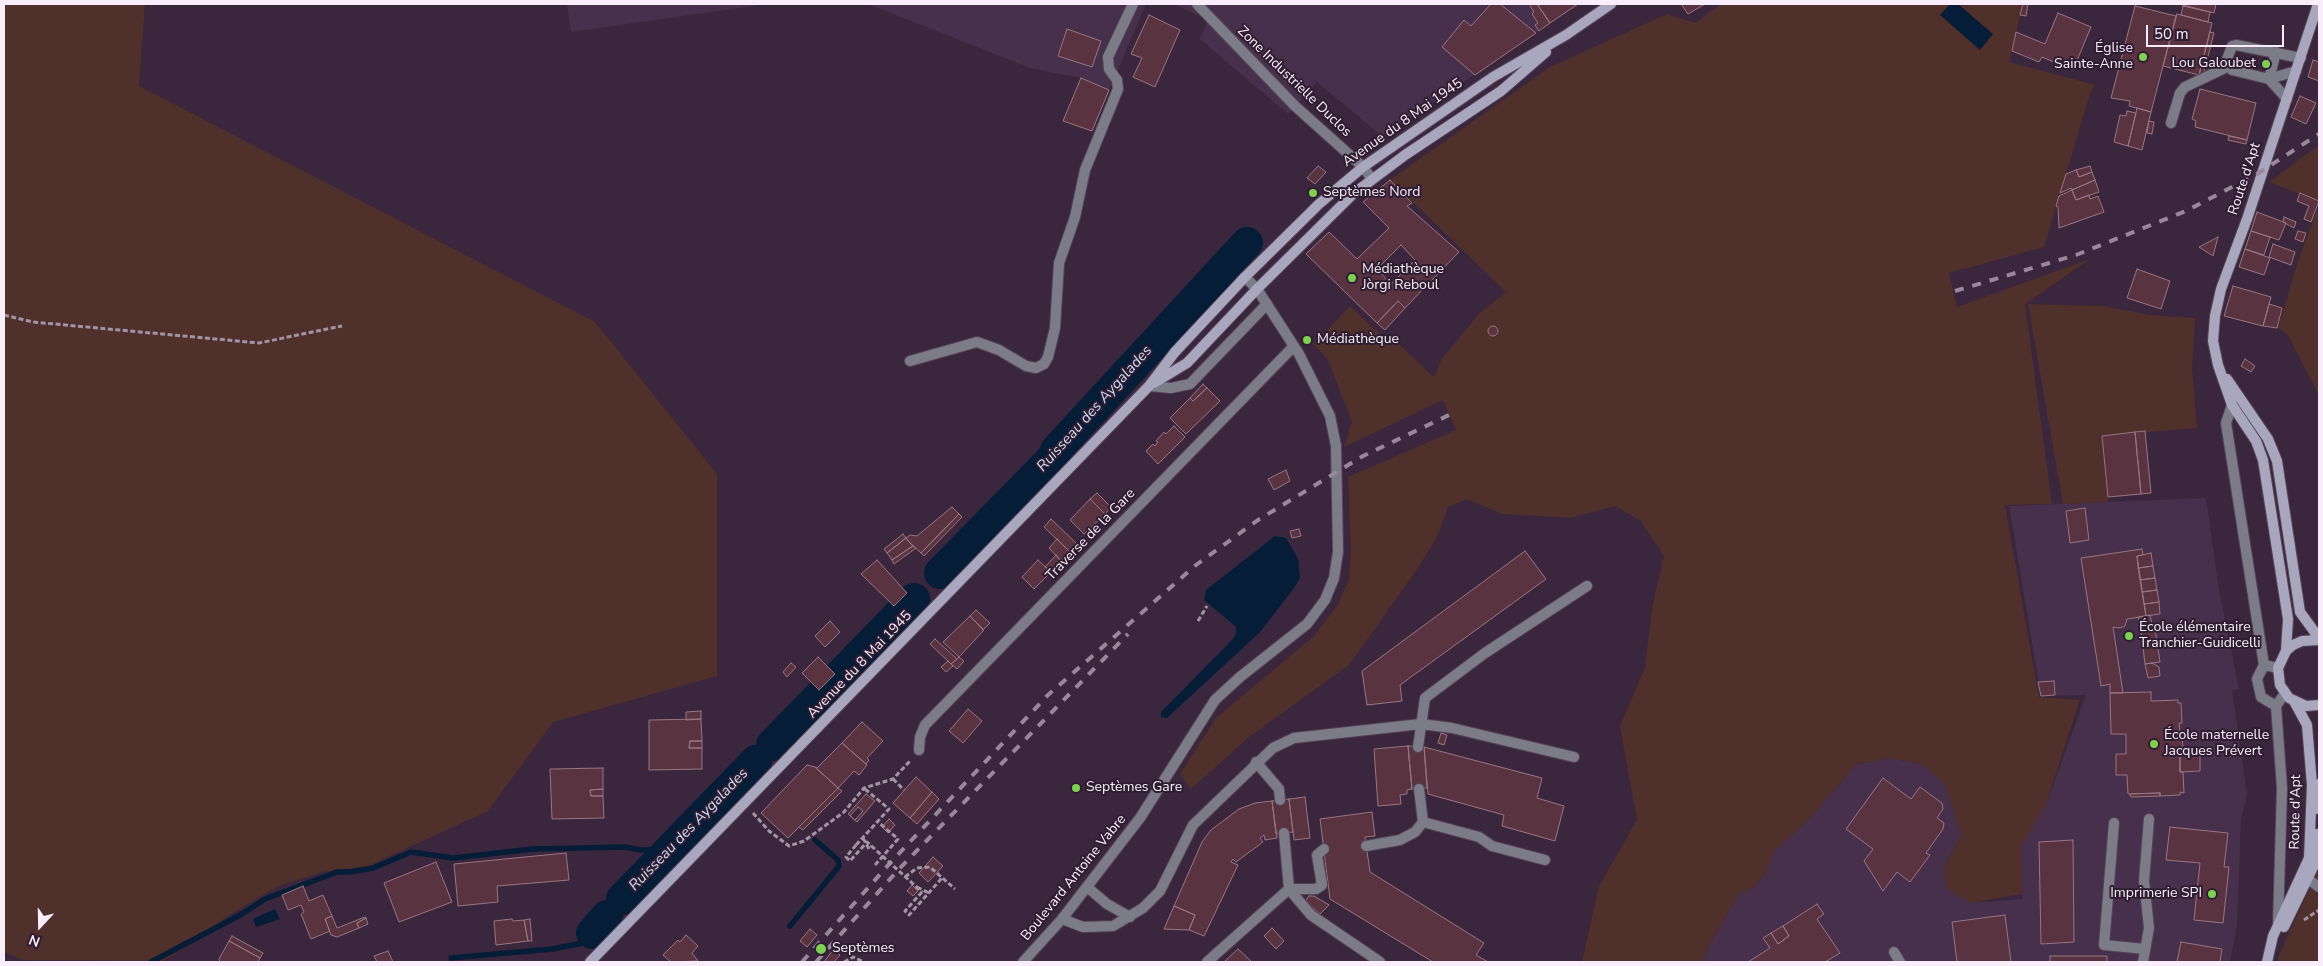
<!DOCTYPE html>
<html>
<head>
<meta charset="utf-8">
<style>
  body { margin:0 }
  #map { position:relative; width:2323px; height:966px; overflow:hidden; background:#3a273d; font-family:"Nunito Sans",sans-serif }
  canvas { display:block }
  .frame { position:absolute; inset:0; border:5px solid #f9edfb; pointer-events:none }
  .north { position:absolute; left:15px; top:901px; width:50px; height:50px; -webkit-text-stroke:4px #2f1d32; paint-order:stroke; rotate:201deg; font-size:14px; font-weight:700; line-height:20px; text-align:center; color:#f9edfb }
  .north::after { content:''; display:block; margin:auto; width:18px; height:22px; background:#f9edfb; clip-path:polygon(50% 0,100% 100%,50% 72%,0 100%) }
  .scale { position:absolute; left:2146px; top:25px; width:138px; height:22px; box-sizing:border-box; border:2px solid #f9edfb; border-top:0; padding-left:6px; font-size:15px; line-height:18px; white-space:nowrap; color:#f9edfb; -webkit-text-stroke:4px #2f1d32; paint-order:stroke }
</style>
</head>
<body>
<div id="map">
<canvas width="2323" height="966"></canvas>
<div class="frame"></div>
<div class="north">N</div>
<div class="scale">50 m</div>
</div>
<script>
const context = document.querySelector('canvas').getContext('2d');
context.lineJoin = 'round';
function fillPath(path, color) {
  context.fillStyle = color;
  context.fill(path, 'evenodd');
}
function toPath(rows) {
  const path = new Path2D();
  for (const r of rows) {
    if (r.length === 3) {
      path.moveTo(r[0] + r[2], r[1]);
      path.arc(r[0], r[1], r[2], 0, 2 * Math.PI);
      continue;
    }
    path.moveTo(r[0], r[1]);
    for (let i = 2; i < r.length; i += 2) path.lineTo(r[i], r[i + 1]);
  }
  return path;
}
function stroke(path, color, width, dash) {
  context.strokeStyle = color;
  context.lineWidth = width;
  context.lineCap = dash ? 'butt' : 'round';
  context.setLineDash(dash || []);
  context.stroke(path);
}
function write(font, color, halo, rows, align = 'center') {
  context.font = font + ' "Nunito Sans",sans-serif';
  context.lineWidth = 4;
  context.setLineDash([]);
  context.textBaseline = 'middle';
  context.strokeStyle = halo;
  context.fillStyle = color;
  for (const [text, x, y, turn = 0] of rows) {
    context.save();
    context.translate(x, y);
    context.rotate((+turn || 0) * Math.PI / 180);
    context.textAlign = isNaN(turn) ? turn : align;
    if (halo) context.strokeText(text, 0, 0);
    context.fillText(text, 0, 0);
    context.restore();
  }
}
fillPath(toPath([
  [567,4,767,4,571,32],
  [868,4,1146,4,1109,90,1081,78,1030,68],
  [1174,4,1578,4,1383,137,1317,82,1288,114,1200,39,1208,20],
  [2206,498,2219,590,2239,689,2232,690,2247,794,2241,819,2237,925,2230,962,1704,962,1706,951,1738,895,1755,886,1765,874,1775,850,1808,820,1857,764,1889,758,1921,764,1944,782,1962,835,1944,867,1971,903,2022,899,2021,846,2048,799,2086,695,2041,696,2009,506]
]), '#47304b');
fillPath(toPath([
  [4,4,145,4,139,86,595,322,717,474,717,676,553,722,488,811,368,866,323,872,278,886,226,917,203,937,163,961,22,960,4,952],
  [1721,4,2023,4,2009,62,2095,85,2090,94,2044,247,1949,273,1957,307,2090,259,2025,304,2052,504,2005,505,2039,697,2080,700,2046,804,2021,846,2022,894,1971,903,1957,896,1945,886,1944,867,1962,835,1944,783,1921,764,1889,758,1857,764,1808,820,1775,850,1765,874,1755,886,1738,895,1706,951,1704,962,1582,962,1599,886,1637,820,1620,726,1645,668,1652,608,1664,556,1641,521,1615,506,1571,518,1502,514,1467,499,1448,507,1437,537,1418,568,1349,665,1249,737,1191,789,1180,774,1216,718,1314,636,1337,606,1349,580,1351,548,1348,477,1456,430,1443,400,1344,447,1352,422,1328,360,1314,344,1350,306,1385,339,1389,335,1434,377,1441,360,1480,313,1506,292,1390,180,1550,67,1667,14,1695,23],
  [2319,145,2319,201,2269,182],
  [2319,205,2319,395,2287,334,2278,328,2300,255],
  [2028,304,2104,306,2149,315,2195,318,2192,369,2197,428,2102,436,2108,502,2063,504],
  [2319,868,2319,962,2277,962,2279,955]
]), '#4f302b');
fillPath(toPath([
  [1950,4,1958,4,1993,34,1980,50,1940,15],
  [1275,536,1286,538,1298,559,1300,578,1294,588,1260,632,1167,718,1161,717,1161,712,1232,640,1236,634,1236,627,1204,600,1206,590],
  [275,909,280,919,256,927,253,919]
]), '#051d37');
stroke(toPath([
  [790,926,839,866,838,860,815,840],
  [451,958,552,949,583,943],
  [151,962,242,914,265,899,337,872,350,872,373,868,411,852,453,858,533,849,625,847,641,850,671,849]
]), '#051d37', 5.5);
stroke(toPath([
  [940,573,1052,459,1057,449,1247,243],
  [853,662,914,599],
  [772,745,848,667],
  [622,899,756,761],
  [592,933,607,916]
]), '#051d37', 32);
const building = toPath([
  [1491,4,1500,4,1536,33,1475,75,1442,47,1464,20,1471,26,1491,4],
  [1529,4,1537,4,1550,23,1539,31,1535,25,1538,23,1532,14,1534,12,1529,4],
  [1537,4,1578,4,1550,23,1537,4],
  [1681,4,1705,4,1688,14,1681,4],
  [2023,4,2028,4,2026,16,2020,15,2023,4],
  [2179,4,2216,4,2214,13,2179,4],
  [2135,6,2176,16,2151,112,2129,106,2130,101,2111,98,2135,6],
  [2183,6,2210,12,2208,22,2181,15,2183,6],
  [2058,13,2091,27,2073,70,2042,57,2039,62,2012,51,2016,32,2045,44,2058,13],
  [2177,14,2212,23,2199,75,2163,66,2177,14],
  [1149,15,1180,30,1155,87,1133,77,1142,58,1131,54,1149,15],
  [1067,29,1101,41,1092,67,1058,56,1067,29],
  [2210,32,2214,33,2203,76,2199,75,2210,32],
  [2313,60,2319,62,2319,81,2308,77,2313,60],
  [1081,78,1109,90,1092,131,1063,121,1081,78],
  [2200,89,2256,103,2247,140,2195,127,2196,121,2192,119,2200,89],
  [2300,96,2316,103,2306,124,2291,117,2300,96],
  [2137,108,2151,112,2142,150,2128,146,2137,108],
  [2127,111,2136,113,2128,146,2114,142,2120,115,2126,116,2127,111],
  [2149,121,2154,122,2152,134,2147,133,2149,121],
  [2229,136,2247,140,2246,144,2228,140,2229,136],
  [1318,166,1326,172,1315,184,1307,178,1318,166],
  [2090,166,2092,172,2079,177,2076,170,2090,166],
  [2076,170,2079,177,2092,172,2095,180,2072,190,2071,188,2060,193,2066,174,2076,170],
  [1390,180,1412,203,1407,206,1459,252,1405,308,1398,301,1377,323,1306,254,1329,232,1357,259,1389,228,1363,202,1390,180],
  [1401,245,1415,260,1391,284,1377,269,1401,245],
  [2095,180,2099,192,2076,200,2072,190,2095,180],
  [2072,190,2076,200,2089,195,2090,199,2098,196,2104,212,2059,228,2058,207,2056,206,2059,196,2072,190],
  [2300,193,2319,201,2311,222,2304,219,2309,206,2297,201,2300,193],
  [2257,212,2286,223,2279,240,2251,231,2257,212],
  [2284,217,2296,222,2294,228,2283,222,2284,217],
  [2251,231,2270,237,2264,255,2245,249,2251,231],
  [2298,231,2306,233,2303,242,2295,239,2298,231],
  [2218,237,2213,256,2199,247,2203,245,2218,237],
  [2273,244,2295,252,2291,265,2269,257,2273,244],
  [2245,249,2270,258,2264,275,2239,267,2245,249],
  [2137,269,2170,281,2161,309,2127,298,2137,269],
  [2233,286,2271,297,2263,326,2224,316,2233,286],
  [1398,301,1405,308,1385,330,1377,323,1398,301],
  [2269,304,2282,308,2277,328,2263,326,2269,304],
  [1493,331,5],
  [2245,359,2255,366,2251,372,2241,366,2245,359],
  [1203,384,1207,388,1193,401,1190,398,1203,384],
  [1207,388,1220,401,1186,434,1170,418,1190,398,1193,401,1207,388],
  [1174,426,1185,437,1158,464,1146,451,1153,444,1155,446,1158,442,1156,441,1164,432,1166,434,1174,426],
  [2145,431,2151,493,2141,494,2135,432,2145,431],
  [2135,432,2141,494,2108,497,2102,436,2135,432],
  [1286,470,1290,481,1274,490,1268,479,1286,470],
  [1097,493,1111,507,1105,514,1090,499,1097,493],
  [1090,499,1105,514,1084,534,1070,520,1090,499],
  [952,507,959,514,921,553,910,543,906,538,910,535,917,536,952,507],
  [2085,508,2089,540,2070,543,2066,511,2085,508],
  [959,514,962,517,924,556,921,553,959,514],
  [1051,519,1076,543,1069,551,1044,527,1051,519],
  [1299,529,1301,536,1292,538,1290,531,1299,529],
  [903,534,906,538,887,553,884,549,903,534],
  [906,538,913,546,892,560,887,553,906,538],
  [1057,539,1070,552,1061,561,1049,548,1057,539],
  [913,546,916,548,894,564,892,560,913,546],
  [2142,549,2143,555,2137,556,2146,616,2127,619,2125,626,2120,628,2113,627,2123,693,2110,693,2110,684,2101,686,2081,558,2142,549],
  [1525,551,1546,579,1400,685,1402,701,1367,705,1362,671,1525,551],
  [2151,553,2153,566,2138,568,2137,556,2151,553],
  [1056,555,1061,561,1051,572,1045,567,1056,555],
  [877,560,907,593,894,606,861,574,877,560],
  [1038,560,1051,572,1034,589,1022,577,1038,560],
  [2153,566,2155,578,2140,580,2138,568,2153,566],
  [2155,578,2157,590,2142,592,2140,580,2155,578],
  [2157,590,2159,602,2144,604,2142,592,2157,590],
  [2159,602,2160,614,2146,616,2144,604,2159,602],
  [976,610,990,623,983,630,970,616,976,610],
  [2150,615,2152,624,2148,630,2141,631,2138,617,2150,615],
  [970,616,984,630,959,657,943,642,970,616],
  [830,621,840,632,825,647,815,636,830,621],
  [2155,629,2160,662,2145,664,2141,631,2155,629],
  [935,639,957,659,951,664,930,644,935,639],
  [818,657,835,674,819,690,802,673,818,657],
  [959,657,964,661,957,669,951,664,959,657],
  [948,661,953,666,946,672,941,667,948,661],
  [791,663,796,667,787,677,783,672,791,663],
  [2152,663,2159,667,2160,676,2148,678,2145,664,2152,663],
  [2054,681,2055,695,2041,696,2038,682,2054,681],
  [2151,692,2151,701,2178,700,2178,703,2181,703,2182,723,2179,723,2180,732,2182,732,2183,753,2180,753,2180,772,2183,772,2184,793,2180,792,2180,795,2160,796,2160,793,2128,794,2127,775,2116,775,2116,754,2126,754,2126,734,2111,734,2110,693,2151,692],
  [968,709,982,721,963,743,949,731,968,709],
  [701,711,701,719,686,720,686,712,701,711],
  [701,719,702,741,690,741,689,748,702,748,702,769,649,770,649,720,701,719],
  [862,722,883,741,867,758,869,760,866,764,842,743,862,722],
  [1441,733,1447,735,1444,745,1438,743,1441,733],
  [690,741,702,741,702,748,689,748,690,741],
  [842,743,867,765,859,775,854,771,838,788,815,767,817,768,842,743],
  [1408,746,1424,747,1427,788,1412,789,1408,746],
  [1408,746,1412,789,1407,790,1407,794,1400,795,1401,804,1378,806,1374,749,1408,746],
  [1424,747,1542,778,1537,798,1564,806,1555,841,1502,826,1504,815,1428,794,1424,747],
  [2180,753,2200,753,2200,771,2180,772,2180,753],
  [807,765,815,767,838,788,788,838,761,813,807,765],
  [603,768,603,789,590,790,591,796,603,796,604,818,552,819,550,769,603,768],
  [916,777,932,792,910,818,893,803,916,777],
  [1883,778,1911,799,1920,787,1942,803,1943,809,1937,818,1944,823,1943,829,1926,853,1930,855,1910,882,1897,872,1883,891,1864,861,1873,849,1846,829,1883,778],
  [838,788,842,791,803,830,799,827,838,788],
  [603,789,603,796,591,796,590,790,603,789],
  [932,792,939,799,917,824,910,818,932,792],
  [2160,793,2160,796,2131,797,2130,794,2160,793],
  [866,794,875,801,857,822,848,814,866,794],
  [1305,797,1310,838,1294,840,1289,799,1305,797],
  [1289,799,1293,832,1276,834,1272,801,1289,799],
  [1272,801,1277,838,1265,840,1264,835,1260,838,1263,842,1236,862,1233,859,1231,862,1238,865,1204,936,1189,930,1195,915,1174,906,1202,842,1211,830,1239,809,1255,803,1272,801],
  [858,807,863,811,855,820,850,816,858,807],
  [1372,812,1375,836,1365,837,1370,872,1484,943,1476,955,1488,962,1433,962,1330,899,1320,819,1372,812],
  [889,819,895,825,888,833,882,827,889,819],
  [2170,827,2228,833,2224,867,2229,867,2223,923,2194,920,2200,863,2166,860,2170,827],
  [2073,840,2074,942,2041,944,2039,842,2073,840],
  [566,853,569,880,497,886,498,902,458,906,454,864,566,853],
  [933,857,943,866,928,882,919,873,933,857],
  [436,862,452,902,399,922,384,883,436,862],
  [912,885,918,891,913,896,907,891,912,885],
  [303,886,309,901,323,895,332,916,325,919,330,931,311,939,301,914,304,912,301,905,288,910,282,895,303,886],
  [1309,896,1314,896,1329,905,1320,914,1305,901,1309,896],
  [1817,904,1824,914,1817,919,1840,953,1825,962,1748,962,1770,948,1763,938,1771,933,1778,944,1789,936,1783,926,1817,904],
  [1174,906,1195,915,1189,930,1164,929,1174,906],
  [2005,915,2011,962,1957,962,1952,922,2005,915],
  [332,916,337,928,365,917,366,918,357,923,359,928,337,937,331,935,325,919,332,916],
  [366,918,368,924,359,928,357,923,366,918],
  [512,919,513,921,524,920,528,941,496,945,494,921,512,919],
  [530,919,532,941,528,941,524,920,530,919],
  [1783,926,1789,936,1778,944,1771,933,1783,926],
  [1272,928,1284,941,1276,949,1264,936,1272,928],
  [810,929,817,935,807,947,800,941,810,929],
  [686,935,698,946,692,953,698,961,671,962,663,955,678,940,680,942,686,935],
  [232,936,263,953,260,958,229,941,232,936],
  [229,941,260,958,258,962,220,962,219,959,229,941],
  [2181,942,2222,949,2220,962,2177,962,2181,942],
  [1238,949,1252,962,1224,962,1238,949],
  [833,950,840,955,834,962,824,962,833,950],
  [388,951,393,962,377,962,374,956,388,951],
  [2050,956,2107,956,2107,962,2050,962,2050,956]
]);
fillPath(building, '#5a3341');
stroke(building, '#987681', 1);
const lane = toPath([
  [1197,4,1295,106,1363,167,1372,179],
  [2296,71,2269,79,2232,70,2226,62,2232,46,2236,45,2301,58],
  [2269,79,2276,52],
  [2269,79,2287,99],
  [2171,123,2180,93,2185,87,2227,67],
  [910,361,977,342,999,350,1026,366,1036,368,1044,364,1048,357,1055,328,1059,263,1075,217,1085,170,1118,89,1117,80,1109,69,1108,57,1133,4],
  [1149,386,1171,388,1190,384,1267,304],
  [2232,405,2226,423,2264,665,2278,668],
  [2264,665,2257,679,2261,697,2276,706],
  [1421,724,1452,728,1574,757],
  [1418,747,1425,698,1485,653,1587,586],
  [1256,762,1279,789,1280,800],
  [1423,822,1479,837,1492,846,1545,860],
  [2114,823,2104,945,2145,949],
  [1284,833,1289,889,1311,915,1380,962],
  [1366,846,1400,840,1415,832,1423,822,1419,789],
  [2278,924,2282,788,2276,706,2285,693],
  [1207,962,1289,889,1316,889,1322,885,1317,855,1324,849]
]);
const street = toPath([
  [919,750,920,737,925,725,1294,346],
  [2308,879,2319,887],
  [1087,887,1107,904,1130,917],
  [1062,919,1083,927,1113,926,1143,908,1160,891,1193,825,1273,748,1294,738,1421,724],
  [1894,952,1900,962],
  [1023,962,1062,919,1140,818,1215,700,1240,677,1307,624,1325,600,1334,578,1338,552,1336,446,1330,416,1299,354,1257,289,1245,277],
  [2143,962,2149,928,2144,881,2149,819]
]);
const secondary = toPath([
  [2227,379,2268,439,2277,461,2300,612,2319,638],
  [1154,383,1187,363,1257,289,1353,194,1405,155,1501,91,1546,52],
  [2319,640,2302,641,2293,645,2286,651,2278,668,2280,685,2289,698,2306,706,2319,705],
  [2286,651,2288,619,2263,460,2256,441,2232,405,2218,365,2213,341,2215,316,2221,289,2247,219,2318,4],
  [2318,809,2319,784],
  [2284,927,2316,861,2317,834],
  [590,962,1149,386,1175,352,1245,277,1319,204,1363,167,1493,77,1566,35,1611,4],
  [2267,962,2273,936,2309,858,2312,785,2307,725,2294,701]
]);
stroke(lane, '#554358', 12);
stroke(street, '#554358', 12);
stroke(secondary, '#554358', 12);
stroke(toPath([
  [4,315,33,322,259,343,342,326],
  [1198,621,1207,606],
  [893,779,904,790],
  [753,813,769,831,789,846,804,841,844,812,864,788,893,779,911,760],
  [863,838,869,849,872,846],
  [856,845,889,809,865,789],
  [875,865,898,839,878,822],
  [905,877,917,868,930,867,955,889],
  [917,887,929,893],
  [922,892,905,911,909,915,942,878],
  [2304,920,2319,910],
  [844,962,853,957,864,962]
]), '#a394a5', 3, [5, 2.5]);
stroke(lane, '#7c7c89', 10);
stroke(street, '#7c7c89', 10);
stroke(secondary, '#a8a7bd', 10);
stroke(toPath([
  [1955,291,2076,255,2186,211,2257,174,2319,134],
  [802,962,891,862,1048,695,1196,565,1258,520,1363,456,1449,415],
  [816,962,899,869,1128,634]
]), '#98889a', 4, [9, 9]);
stroke(toPath([
  [856,845,846,857,850,861,867,842,922,892]
]), '#a394a5', 3, [5, 2.5]);
for (const [x, y, r, color] of [
  [2143,57,5,"#7fd052"],
  [2266,64,5,"#7fd052"],
  [1313,193,5,"#7fd052"],
  [1352,278,5,"#7fd052"],
  [1307,340,5,"#7fd052"],
  [2129,636,5,"#7fd052"],
  [2154,744,5,"#7fd052"],
  [1076,788,5,"#7fd052"],
  [2212,894,5,"#7fd052"],
  [821,949,6,"#7fd052"]
]) {
  const dot = new Path2D();
  dot.arc(x, y, r, 0, 2 * Math.PI);
  context.fillStyle = color;
  context.fill(dot);
  stroke(dot, '#2f1d32', 2);
}
write('14px', '#f9edfb', '#2f1d32', [
  ["Église",2133,49,"right"],
  ["Sainte-Anne",2133,65,"right"],
  ["Lou Galoubet",2256,64,"right"],
  ["Septèmes Nord",1323,193],
  ["Médiathèque",1362,270],
  ["Jòrgi Reboul",1362,286],
  ["Médiathèque",1317,340],
  ["École élémentaire",2139,628],
  ["Tranchier-Guidicelli",2139,644],
  ["École maternelle",2164,736],
  ["Jacques Prévert",2164,752],
  ["Septèmes Gare",1086,788],
  ["Imprimerie SPI",2202,894,"right"],
  ["Septèmes",832,949]
], 'left');
write('14px', '#f9edfb', '#2f1d32', [
  ["Zone Industrielle Duclos",1294,82,44],
  ["Avenue du 8 Mai 1945",1403,123,-35],
  ["Route d'Apt",2245,179,-72],
  ["Traverse de la Gare",1091,535,-46],
  ["Avenue du 8 Mai 1945",860,665,-46],
  ["Route d'Apt",2296,812,-89],
  ["Boulevard Antoine Vabre",1074,878,-51]
]);
write('italic 15px', '#ccdff4', '#2f1d32', [
  ["Ruisseau des Aygalades",1095,409,-48],
  ["Ruisseau des Aygalades",689,830,-46]
]);
</script>
</body>
</html>
